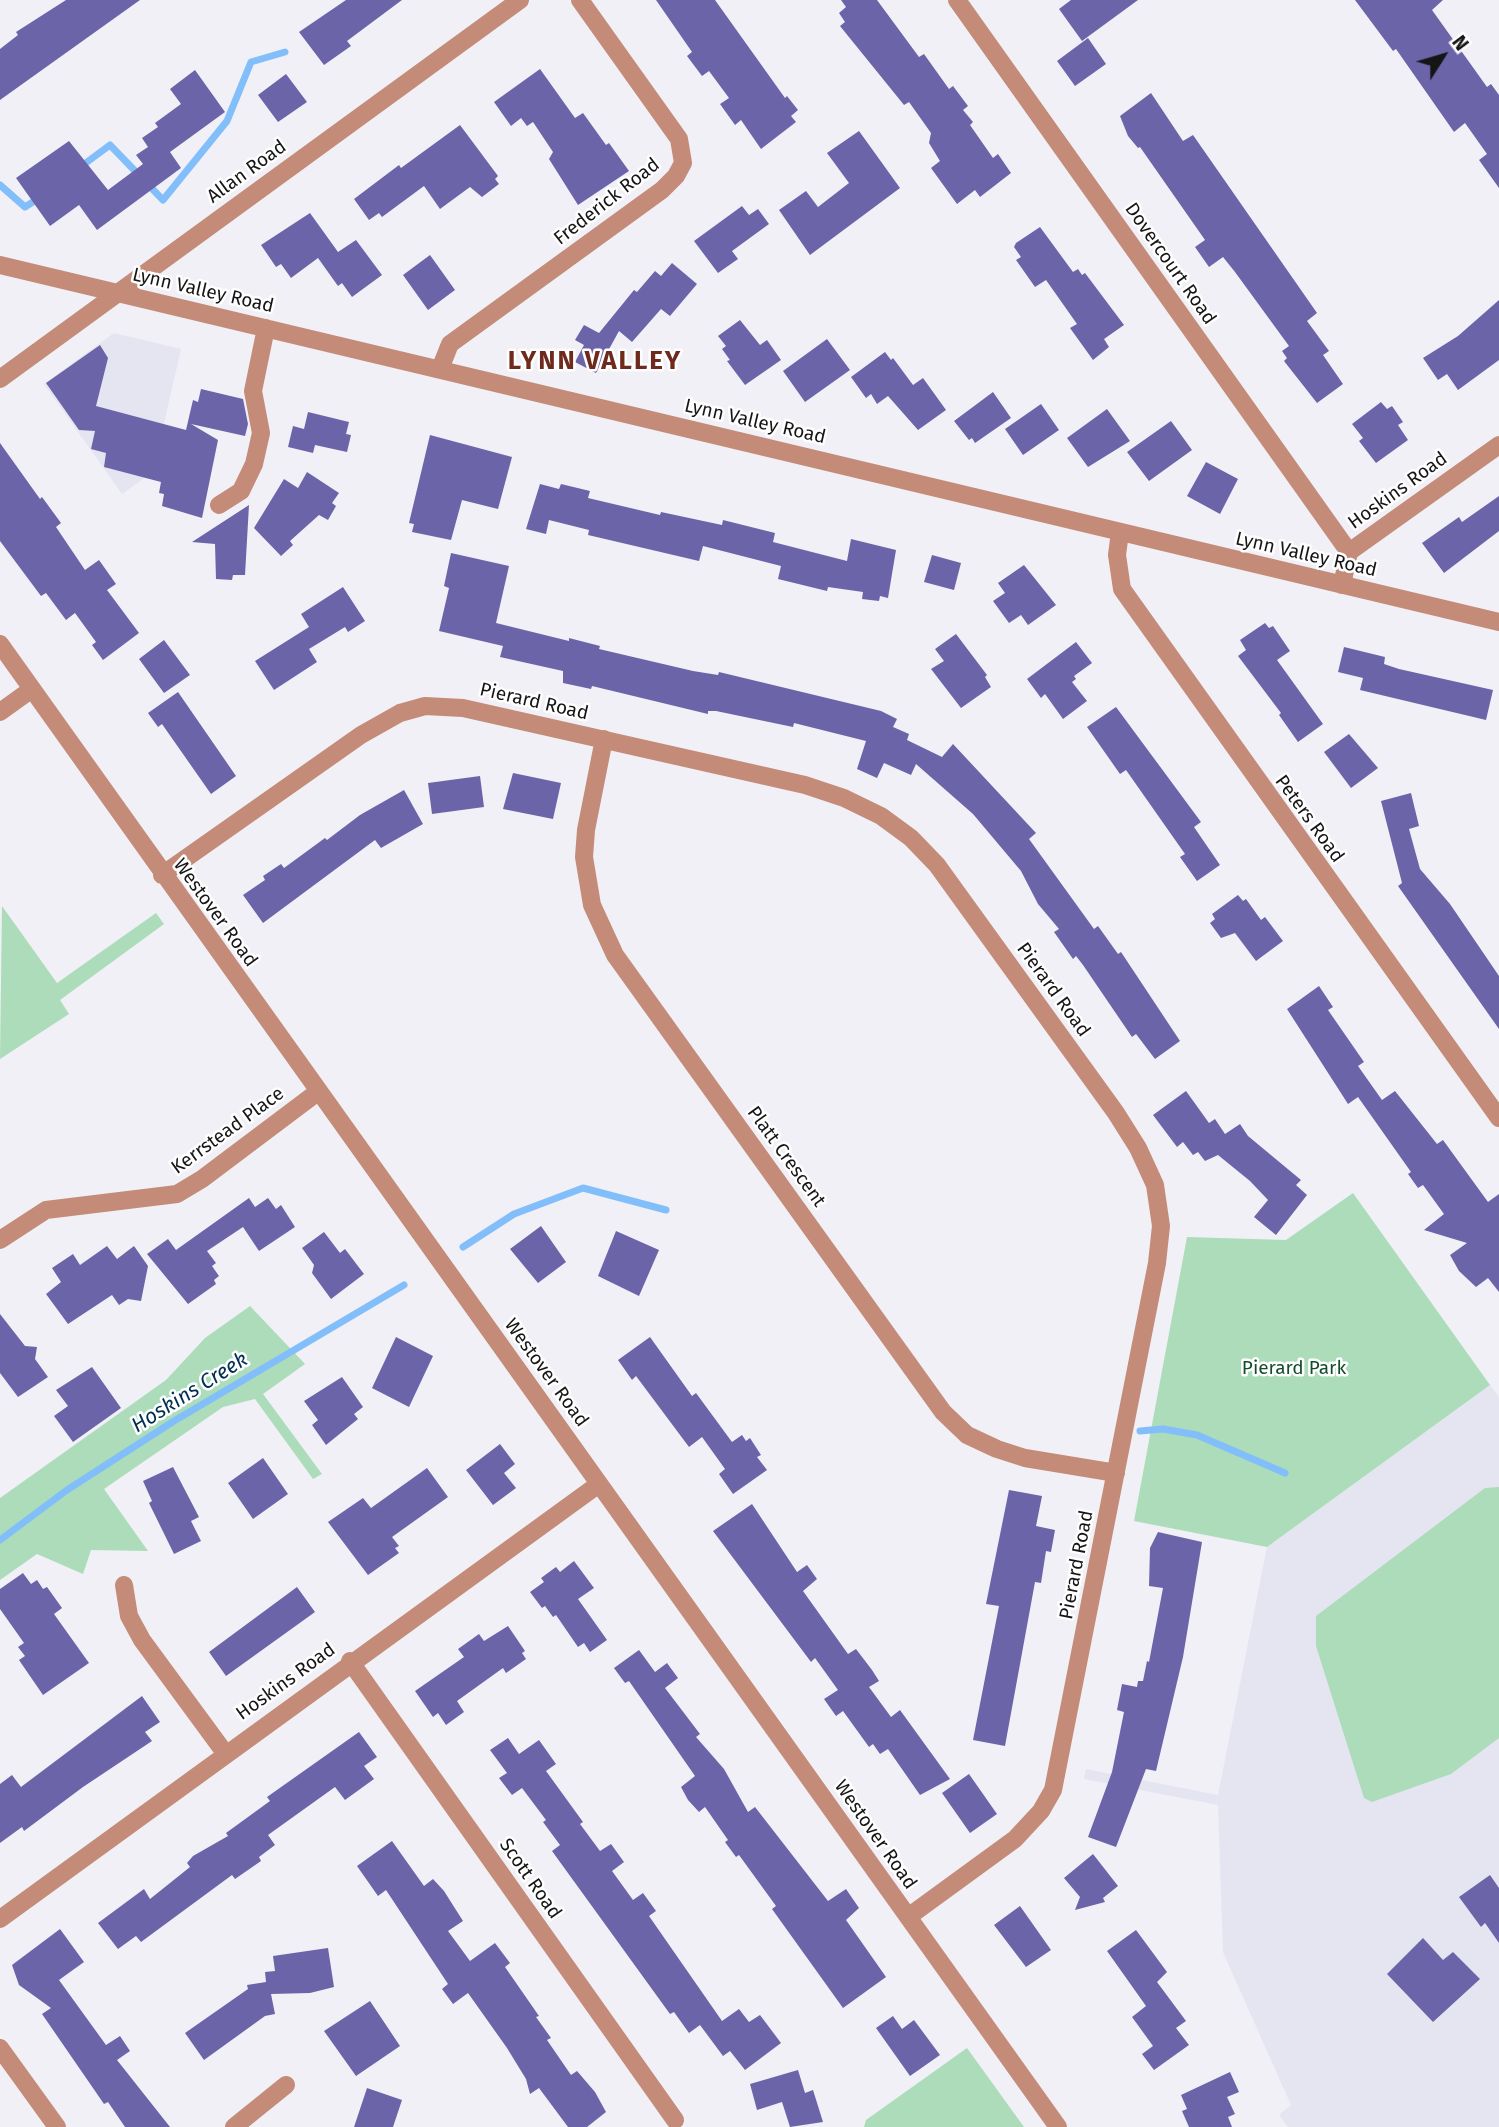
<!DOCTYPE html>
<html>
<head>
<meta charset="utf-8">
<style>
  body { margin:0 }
  #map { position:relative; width:1499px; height:2127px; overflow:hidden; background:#f0f0f6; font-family:"Fira Sans",sans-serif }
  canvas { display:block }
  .north { position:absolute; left:1408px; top:21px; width:70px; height:70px; -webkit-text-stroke:5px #fefefe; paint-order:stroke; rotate:53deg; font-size:19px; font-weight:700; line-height:28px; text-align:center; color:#151516 }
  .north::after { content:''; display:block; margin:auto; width:24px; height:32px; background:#151516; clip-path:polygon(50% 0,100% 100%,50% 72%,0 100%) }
</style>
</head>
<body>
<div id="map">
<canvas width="1499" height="2127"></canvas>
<div class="north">N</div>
</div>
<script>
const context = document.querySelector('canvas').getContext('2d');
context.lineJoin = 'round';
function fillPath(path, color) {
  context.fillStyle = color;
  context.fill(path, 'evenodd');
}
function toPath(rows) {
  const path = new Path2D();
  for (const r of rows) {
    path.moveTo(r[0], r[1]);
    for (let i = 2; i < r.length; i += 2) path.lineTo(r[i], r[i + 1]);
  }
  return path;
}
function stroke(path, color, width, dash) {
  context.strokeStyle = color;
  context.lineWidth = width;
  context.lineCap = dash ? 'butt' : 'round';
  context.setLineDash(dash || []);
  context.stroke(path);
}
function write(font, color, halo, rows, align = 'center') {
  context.font = font + ' "Fira Sans",sans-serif';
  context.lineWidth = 5;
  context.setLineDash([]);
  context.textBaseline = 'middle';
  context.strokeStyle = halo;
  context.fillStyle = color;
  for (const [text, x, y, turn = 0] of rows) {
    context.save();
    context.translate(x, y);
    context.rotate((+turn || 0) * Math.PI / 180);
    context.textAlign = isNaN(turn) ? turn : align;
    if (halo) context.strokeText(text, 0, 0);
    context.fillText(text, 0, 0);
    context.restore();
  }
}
fillPath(toPath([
  [114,333,181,349,153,472,122,494,44,384],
  [1490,1385,1499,1397,1499,2127,1288,2127,1279,2115,1291,2105,1223,1952,1218,1805,1084,1779,1086,1769,1218,1795,1267,1547]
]), '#e5e5f2');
fillPath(toPath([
  [2,906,57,983,156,913,164,924,60,1000,69,1014,0,1059],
  [1353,1193,1490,1385,1267,1547,1134,1521,1187,1237,1286,1240],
  [250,1306,305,1364,263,1394,322,1474,313,1479,255,1399,223,1407,104,1489,148,1551,91,1550,83,1574,37,1554,0,1580,0,1498,166,1380,205,1338],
  [1499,1487,1499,1738,1451,1774,1372,1802,1364,1798,1316,1646,1316,1616,1485,1488],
  [967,2048,1024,2127,864,2127,866,2120]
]), '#acdcba');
stroke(toPath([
  [79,168,110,145,163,200,227,121,251,62,285,52],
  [0,185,25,207,39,198],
  [463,1247,514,1214,583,1188,666,1210],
  [1140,1431,1163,1429,1197,1435,1285,1473],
  [0,1540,67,1490,174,1421,404,1285]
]), '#82bffa', 7);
fillPath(toPath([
  [66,0,140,0,0,100,0,49,18,35,16,32],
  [346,0,402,0,347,41,351,46,324,65,299,32],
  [656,0,715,0,785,98,787,96,798,110,791,116,796,122,761,149,741,120,735,125,720,104,729,98,709,71,702,76,687,56,692,52],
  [841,0,877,0,919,57,924,54,949,89,953,86,968,106,963,110,973,122,970,125,993,158,998,154,1011,173,980,197,975,190,957,204,931,168,940,161,929,143,931,133,909,102,904,105,840,26,845,22,839,13,846,7],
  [1071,0,1138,0,1082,41,1059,9],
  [1355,0,1443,0,1432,10,1487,87,1491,84,1499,95,1499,188,1479,160,1487,154,1465,123,1454,132,1396,49,1393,51],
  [1088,38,1106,64,1075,86,1057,61],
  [540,69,575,118,583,113,606,145,609,143,629,171,578,205,549,159,553,152,533,122,527,126,521,118,511,126,494,102],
  [195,70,225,112,170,152,181,168,97,230,79,205,50,226,16,178,69,141,108,190,143,164,136,155,148,147,142,138,158,127,155,123,181,104,170,89],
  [286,74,307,102,278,122,258,95],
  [1151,93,1183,141,1193,135,1317,313,1307,321,1329,351,1323,355,1343,384,1317,403,1284,361,1287,358,1282,351,1289,346,1235,272,1223,257,1209,267,1195,247,1205,240,1140,147,1138,148,1128,136,1120,116],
  [460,125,498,176,495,179,499,184,482,197,470,187,440,209,424,186,382,217,379,213,369,220,354,199,399,165,401,168],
  [859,131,900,188,810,255,779,210,806,191,818,207,849,183,827,153],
  [742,206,749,215,758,209,769,224,732,251,738,259,718,273,694,241],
  [310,213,338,252,356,240,382,275,352,297,342,283,338,286,318,258,291,278,281,264,276,267,261,245],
  [1040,227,1073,272,1078,269,1082,275,1085,273,1124,325,1104,339,1109,347,1093,360,1070,328,1077,324,1046,280,1035,287,1016,260,1021,257,1014,247,1016,243],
  [430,255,455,290,428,310,403,275],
  [672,263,697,284,670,316,661,309,632,342,619,331,596,373,575,362,584,345,575,340,584,325,599,333,634,290,637,292,655,271,661,276],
  [1499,300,1499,360,1458,390,1447,374,1438,380,1423,358,1458,336],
  [740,320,760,345,767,340,781,360,745,385,727,361,730,360,722,349,726,346,718,336],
  [827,339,850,370,805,402,783,371],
  [100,345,108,358,96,406,186,430,193,400,198,402,201,389,243,399,248,424,245,436,191,424,218,440,202,518,162,506,164,494,159,493,161,482,104,467,106,453,91,449,95,431,79,430,46,383],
  [885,352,891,360,893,358,913,385,923,378,946,410,918,430,888,396,877,404,871,394,866,398,851,377],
  [993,392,1011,418,975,443,972,438,969,440,954,421],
  [1381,402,1387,409,1392,406,1403,422,1398,425,1408,440,1376,463,1359,441,1363,438,1352,424],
  [1041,404,1059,430,1023,455,1005,429],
  [1107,409,1130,441,1088,467,1067,438],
  [308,412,349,422,346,434,351,435,347,452,315,445,313,453,288,447,293,426,304,429],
  [1171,421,1192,450,1149,481,1127,452],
  [430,435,512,457,498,509,462,500,451,540,412,532,414,524,409,523],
  [0,443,40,499,42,497,61,523,56,527,85,570,99,560,116,584,107,590,139,633,103,660,92,645,96,642,75,613,66,620,46,593,41,596,0,541],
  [1206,462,1238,479,1220,514,1187,496],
  [307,472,339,493,332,503,336,506,328,520,319,515,290,541,293,545,281,556,254,528,284,479,298,488],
  [540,484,559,489,561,484,590,491,588,498,660,515,661,512,722,525,723,520,775,533,773,542,847,561,851,539,896,550,888,598,880,596,879,601,862,599,863,592,828,587,827,591,778,579,781,566,703,546,699,561,588,535,589,530,549,520,546,534,526,529],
  [1499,496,1499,531,1444,573,1422,543,1459,517,1462,522],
  [249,505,245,575,233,575,232,580,216,579,215,544,192,542],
  [451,553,509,566,496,623,569,641,569,638,600,646,599,649,693,671,718,675,719,672,881,711,897,719,893,727,909,734,907,740,942,757,953,744,1036,833,1029,839,1094,929,1098,926,1118,954,1121,952,1180,1041,1155,1059,1136,1034,1132,1037,1083,965,1076,956,1073,959,1054,932,1059,929,1038,904,1021,871,973,814,916,764,911,775,884,763,877,778,857,769,866,741,794,723,793,727,716,711,708,711,708,714,592,686,591,689,563,683,563,671,500,657,503,646,439,631,449,588,444,586],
  [932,555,961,563,954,590,924,582],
  [1024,565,1056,605,1028,625,1021,615,1009,623,993,601,1005,593,998,583],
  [343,587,365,621,348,632,345,627,309,649,317,662,274,690,255,661,309,627,301,614],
  [1265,623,1269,628,1273,626,1290,651,1277,660,1323,724,1298,742,1279,715,1281,713,1238,656,1246,650,1240,640],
  [956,634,987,675,985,677,991,687,961,708,931,669,944,661,935,649],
  [164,640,190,675,164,693,139,659],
  [1076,642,1092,663,1074,676,1076,679,1072,682,1087,701,1063,719,1045,694,1041,698,1027,679],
  [1344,647,1385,657,1384,664,1399,669,1493,690,1486,720,1360,690,1363,678,1338,672],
  [178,692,236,776,211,794,162,724,158,727,148,713],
  [1116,707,1201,822,1194,827,1220,865,1197,881,1180,857,1185,854,1126,770,1120,774,1087,727],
  [1349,734,1378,768,1351,788,1324,752],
  [513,773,561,783,553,819,503,809],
  [480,776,484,807,432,814,428,783],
  [404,790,423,824,381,848,375,840,263,923,243,895,265,880,263,876,281,864,284,868,325,838,327,840,360,815],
  [1411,793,1419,826,1409,829,1420,869,1450,904,1499,976,1499,1029,1398,886,1402,883,1381,801],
  [1238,895,1243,901,1246,899,1261,920,1265,917,1283,941,1256,961,1235,933,1221,938,1210,923,1215,919,1212,914],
  [1319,986,1333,1007,1328,1010,1364,1062,1358,1066,1382,1100,1395,1091,1437,1144,1443,1140,1488,1202,1499,1194,1499,1292,1488,1278,1476,1287,1459,1271,1450,1255,1467,1243,1424,1230,1444,1214,1423,1185,1418,1188,1408,1174,1411,1172,1358,1097,1348,1104,1287,1009],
  [1186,1091,1209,1123,1215,1119,1225,1134,1240,1124,1248,1136,1301,1180,1296,1185,1307,1195,1276,1235,1254,1217,1268,1200,1250,1181,1218,1155,1205,1161,1198,1152,1193,1155,1183,1142,1177,1147,1153,1115],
  [249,1198,255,1207,268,1198,276,1209,281,1205,295,1227,259,1251,243,1227,207,1251,216,1263,212,1266,219,1276,214,1280,216,1284,188,1304,147,1254,168,1239,176,1250],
  [541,1226,566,1262,538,1283,510,1249],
  [616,1231,659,1250,639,1296,598,1276],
  [324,1232,340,1253,345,1249,364,1274,331,1299,312,1273,314,1265,302,1248],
  [107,1246,117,1259,134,1246,148,1266,141,1301,128,1299,119,1305,112,1295,68,1324,46,1294,61,1282,52,1268,73,1254,80,1265],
  [0,1314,25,1346,37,1347,35,1359,48,1377,18,1397,0,1373],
  [396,1337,433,1356,409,1407,372,1388],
  [650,1337,692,1396,696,1393,732,1442,742,1435,746,1441,750,1438,761,1455,757,1457,767,1470,733,1494,719,1474,725,1469,702,1437,689,1447,636,1376,632,1380,618,1360],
  [92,1367,121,1408,73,1442,54,1416,68,1406,56,1390],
  [342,1377,363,1407,354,1414,358,1419,326,1445,312,1425,318,1420,304,1401],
  [500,1444,515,1464,504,1473,516,1488,493,1505,466,1470],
  [263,1458,288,1494,253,1519,228,1483],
  [173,1467,199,1517,191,1521,201,1541,174,1554,149,1503,152,1501,143,1481],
  [427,1468,448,1497,392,1537,399,1546,395,1548,399,1553,368,1575,328,1522,363,1498,371,1508],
  [1009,1490,1042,1496,1036,1526,1055,1530,1051,1552,1046,1551,1041,1583,1035,1582,1005,1746,973,1740,999,1606,986,1604],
  [752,1504,797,1572,807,1565,817,1579,803,1591,848,1654,856,1649,872,1670,879,1681,869,1687,891,1717,900,1710,950,1779,920,1795,888,1749,880,1754,873,1744,869,1747,843,1711,836,1716,824,1699,838,1690,815,1658,811,1662,713,1531],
  [1158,1532,1202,1542,1183,1657,1156,1771,1146,1769,1116,1847,1088,1837,1112,1772,1124,1712,1117,1710,1122,1684,1137,1687,1138,1681,1143,1681,1147,1661,1149,1662,1163,1588,1149,1586,1150,1548],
  [574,1561,594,1588,578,1599,607,1640,590,1652,584,1643,578,1647,556,1615,553,1617,545,1606,542,1608,530,1592,544,1582,541,1578,556,1567,560,1572],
  [23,1573,31,1584,37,1580,43,1589,47,1587,62,1608,54,1614,89,1663,43,1695,19,1660,25,1656,18,1647,24,1643,0,1609,0,1589],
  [297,1587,315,1612,226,1676,209,1652],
  [508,1626,525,1651,522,1653,526,1659,506,1673,503,1668,457,1701,464,1712,446,1725,438,1713,433,1717,415,1691,464,1657,458,1649,479,1634,484,1641],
  [639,1650,655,1672,667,1663,678,1678,665,1688,700,1734,696,1737,724,1769,748,1812,755,1807,828,1901,846,1889,859,1908,846,1920,886,1977,843,2008,772,1909,776,1906,739,1855,736,1857,725,1842,728,1840,705,1807,699,1812,688,1800,681,1787,695,1776,629,1681,625,1683,614,1668],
  [142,1696,160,1722,145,1732,152,1741,83,1787,24,1831,22,1827,0,1843,0,1784,12,1775,21,1787],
  [359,1732,377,1757,364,1766,374,1779,345,1800,335,1787,268,1835,275,1845,259,1857,261,1861,235,1879,232,1875,141,1942,136,1936,118,1949,98,1923,144,1889,150,1899,190,1867,187,1863,193,1856,228,1836,226,1833,270,1801,267,1797],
  [508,1738,519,1754,539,1740,556,1764,546,1771,583,1822,580,1824,600,1851,611,1844,624,1862,612,1871,633,1900,643,1893,656,1911,649,1916,722,2021,739,2009,749,2022,760,2015,781,2043,745,2070,730,2051,723,2056,700,2025,689,2033,674,2012,670,2014,552,1851,560,1845,543,1822,546,1820,522,1788,512,1795,499,1778,507,1773,490,1750],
  [969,1774,997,1814,970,1833,942,1793],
  [392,1841,424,1886,433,1879,444,1891,463,1921,448,1931,470,1961,495,1943,510,1963,505,1967,539,2016,536,2017,551,2038,547,2040,571,2075,577,2071,595,2092,606,2112,587,2127,568,2127,539,2088,530,2094,526,2079,507,2048,468,1993,453,2004,442,1989,448,1984,386,1890,378,1896,357,1866],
  [1093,1854,1118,1886,1103,1898,1105,1902,1075,1910,1080,1897,1064,1878],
  [1490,1875,1499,1888,1499,1943,1485,1923,1481,1927,1459,1897],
  [1020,1906,1051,1950,1026,1967,994,1925],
  [60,1929,84,1962,59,1980,106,2045,120,2036,130,2051,117,2060,170,2127,125,2127,108,2102,104,2104,42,2014,51,2008,19,1985,12,1965],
  [1136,1930,1167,1972,1157,1982,1186,2021,1176,2028,1189,2045,1154,2070,1142,2054,1153,2046,1132,2017,1146,2006,1107,1951],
  [1423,1938,1443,1960,1453,1952,1480,1979,1433,2022,1387,1974],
  [328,1948,334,1987,310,1993,271,1994,275,2014,265,2016,204,2060,185,2033,248,1989,247,1985,266,1982,265,1972,275,1971,273,1956],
  [370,2001,400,2046,356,2076,324,2031],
  [893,2016,902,2029,914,2020,940,2055,910,2076,876,2028],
  [798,2070,805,2093,813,2090,823,2122,790,2127,782,2102,757,2110,750,2084],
  [1230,2072,1239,2092,1227,2097,1235,2114,1228,2117,1232,2127,1189,2127,1182,2111,1187,2109,1181,2095],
  [367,2088,402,2100,393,2127,354,2127]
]), '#6c64a9');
stroke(toPath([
  [957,0,1349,552],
  [0,265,1499,622],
  [440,369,450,344,662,190,676,176,683,163,679,139,580,0],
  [0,379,520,0],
  [219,505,241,491,254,464,261,433,253,391,266,328],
  [1120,532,1117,555,1122,589,1499,1118],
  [1342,585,1349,552,1499,445],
  [0,644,1058,2127],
  [0,712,32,689],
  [604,739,586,830,584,857,592,905,615,955,943,1412,967,1435,997,1449,1025,1458,1116,1473],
  [162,875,361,735,400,713,425,706,463,708,805,785,844,798,881,816,911,838,937,865,1116,1113,1138,1148,1155,1185,1161,1226,1157,1263,1053,1790,1041,1811,1015,1839,908,1917],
  [0,1240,46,1210,177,1194,202,1179,319,1091],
  [124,1585,129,1616,142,1640,225,1753],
  [350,1661,675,2120],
  [0,1919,599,1484],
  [0,2048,57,2127],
  [234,2127,286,2085]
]), '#c38b78', 18);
write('19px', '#151516', '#fefefe', [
  ["Allan Road",247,172,-36],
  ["Frederick Road",607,202,-38],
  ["Dovercourt Road",1170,264,55],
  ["Lynn Valley Road",203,291,13],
  ["Lynn Valley Road",755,422,13],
  ["Hoskins Road",1398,491,-36],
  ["Lynn Valley Road",1306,555,13],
  ["Pierard Road",534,702,13],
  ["Peters Road",1309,819,54],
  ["Westover Road",215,913,54],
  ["Pierard Road",1053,990,54],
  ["Kerrstead Place",228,1131,-36],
  ["Platt Crescent",786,1157,54],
  ["Westover Road",546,1373,54],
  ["Pierard Road",1077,1565,-79],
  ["Hoskins Road",286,1682,-36],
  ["Westover Road",875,1835,55],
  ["Scott Road",530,1879,55]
]);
write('19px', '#134d2c', '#fefefe', [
  ["Pierard Park",1294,1369]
]);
write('italic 21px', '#002d52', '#fefefe', [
  ["Hoskins Creek",190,1393,-32]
]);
context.letterSpacing = '2px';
write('bold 26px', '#6e2a1c', '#fefefe', [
  ["LYNN VALLEY",595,362]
]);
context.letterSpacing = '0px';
</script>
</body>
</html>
